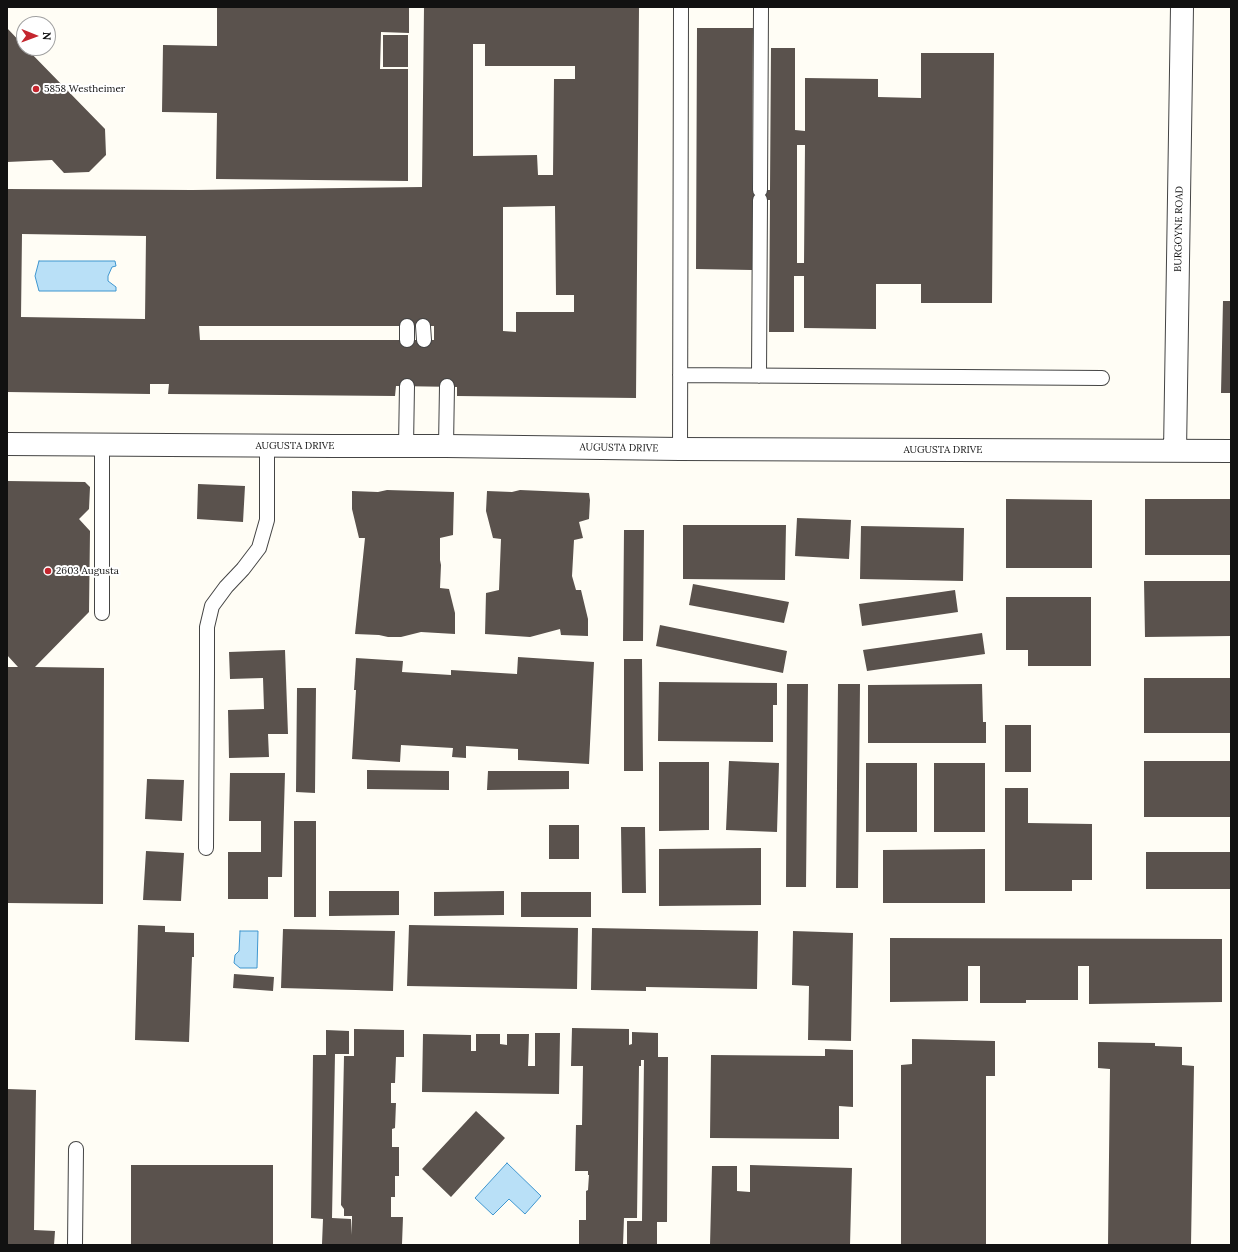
<!DOCTYPE html>
<html>
<head>
<meta charset="utf-8">
<style>
  body { margin:0 }
  #map { position:relative; width:1238px; height:1252px; overflow:hidden; background:#fffdf5; font-family:Lora,serif }
  canvas { display:block }
  .frame { position:absolute; inset:0; border:8px solid #111; pointer-events:none }
  .north { position:absolute; left:16px; top:16px; width:40px; height:40px; box-sizing:border-box; background:#fff; border:1px solid #a0a0a0; border-radius:50%; rotate:91deg; font-size:11px; font-weight:700; line-height:16px; text-align:center; color:#111 }
  .north::after { content:''; display:block; margin:auto; width:14px; height:18px; background:#c4262e; clip-path:polygon(50% 0,100% 100%,50% 72%,0 100%) }
</style>
</head>
<body>
<div id="map">
<canvas width="1238" height="1252"></canvas>
<div class="frame"></div>
<div class="north">N</div>
</div>
<script>
const context = document.querySelector('canvas').getContext('2d');
context.lineJoin = 'round';
function fillPath(path, color) {
  context.fillStyle = color;
  context.fill(path, 'evenodd');
}
function toPath(rows) {
  const path = new Path2D();
  for (const r of rows) {
    path.moveTo(r[0], r[1]);
    for (let i = 2; i < r.length; i += 2) path.lineTo(r[i], r[i + 1]);
  }
  return path;
}
function stroke(path, color, width, dash) {
  context.strokeStyle = color;
  context.lineWidth = width;
  context.lineCap = dash ? 'butt' : 'round';
  context.setLineDash(dash || []);
  context.stroke(path);
}
function write(font, color, halo, rows, align = 'center') {
  context.font = font + ' Lora,serif';
  context.lineWidth = 4;
  context.setLineDash([]);
  context.textBaseline = 'middle';
  context.strokeStyle = halo;
  context.fillStyle = color;
  for (const [text, x, y, turn = 0] of rows) {
    context.save();
    context.translate(x, y);
    context.rotate((+turn || 0) * Math.PI / 180);
    context.textAlign = isNaN(turn) ? turn : align;
    if (halo) context.strokeText(text, 0, 0);
    context.fillText(text, 0, 0);
    context.restore();
  }
}
const water = toPath([
  [39,261,115,261,116,266,112,267,108,276,108,281,116,287,116,291,39,291,35,276,39,261],
  [240,931,258,931,257,968,240,968,234,963,235,955,239,951,240,931],
  [507,1163,541,1196,525,1214,509,1199,493,1215,475,1198,507,1163]
]);
fillPath(water, '#b9e0f7');
stroke(water, '#3f96cf', 1);
fillPath(toPath([
  [217,7,409,7,409,33,381,32,380,69,408,69,408,181,216,179,217,113,162,112,163,45,217,46],
  [424,7,639,7,636,398,457,396,457,387,396,386,395,396,168,394,169,384,150,384,150,394,7,392,7,189,193,190,422,187],
  [473,44,485,44,485,66,575,66,575,79,554,79,553,175,538,175,537,155,473,156],
  [555,206,556,295,574,295,574,312,516,312,516,332,503,331,503,207],
  [22,234,146,236,145,319,21,317],
  [199,326,434,326,434,340,200,340],
  [7,28,24,46,24,48,26,48,105,129,106,155,89,172,64,173,52,160,7,162],
  [697,28,753,28,752,190,770,190,771,48,795,48,795,130,805,131,805,78,878,79,878,97,921,98,921,53,994,53,992,303,921,303,921,284,876,284,876,329,804,328,804,276,794,276,794,332,769,332,770,200,752,200,752,270,696,269],
  [797,145,805,145,804,263,797,263],
  [383,35,408,35,408,67,383,67],
  [1223,301,1231,301,1231,393,1221,393],
  [7,481,85,482,90,487,89,509,79,519,90,531,89,612,35,667,104,668,103,904,7,903,7,667,18,667,7,655],
  [198,484,245,486,243,522,197,519],
  [387,490,454,492,453,535,440,538,440,560,441,565,440,588,449,589,455,613,455,634,421,632,401,637,388,637,379,635,355,634,365,538,359,538,352,509,352,491,378,492],
  [520,490,589,493,590,500,589,519,579,522,583,538,574,540,572,576,576,590,581,590,588,619,588,636,561,635,560,629,530,637,485,634,486,593,499,590,501,539,493,538,486,511,487,491,512,492],
  [1006,499,1092,500,1092,568,1006,568],
  [1145,499,1231,499,1231,555,1145,555],
  [797,518,851,520,849,559,795,556],
  [683,525,786,525,785,580,683,579],
  [861,526,964,528,963,581,860,579],
  [624,530,644,530,643,641,623,641],
  [1144,581,1231,581,1231,636,1145,637],
  [693,584,789,602,784,623,689,605],
  [955,590,958,612,862,626,859,604],
  [1006,597,1091,597,1091,666,1028,666,1028,650,1006,650],
  [660,625,787,651,783,673,656,646],
  [982,633,985,654,867,671,863,650],
  [285,650,288,734,268,734,269,757,229,758,228,710,264,709,263,678,230,679,229,652],
  [518,657,594,662,589,764,518,760,518,749,466,746,466,758,452,757,453,748,401,745,400,762,352,759,356,690,354,690,356,658,403,661,402,672,451,675,451,670,517,674],
  [624,659,642,659,643,771,624,771],
  [1144,678,1231,678,1231,733,1144,733],
  [659,682,777,683,777,705,773,705,773,742,658,741],
  [787,684,808,684,806,887,786,887],
  [838,684,860,684,858,888,836,888],
  [982,684,983,722,986,722,986,743,868,743,868,685],
  [297,688,316,688,315,793,296,792],
  [1005,725,1031,725,1031,772,1005,772],
  [729,761,779,763,777,832,726,830],
  [1144,761,1231,761,1231,817,1144,817],
  [659,762,709,762,709,830,659,831],
  [866,763,917,763,917,832,866,832],
  [934,763,985,763,985,832,934,832],
  [367,770,449,771,449,790,367,789],
  [488,771,569,771,569,789,487,790],
  [230,773,285,773,282,877,268,877,268,899,228,899,228,852,261,852,261,821,229,821],
  [147,779,184,780,182,821,145,819],
  [1005,788,1028,788,1028,823,1092,824,1092,880,1072,880,1072,891,1005,891],
  [294,821,316,821,316,917,294,917],
  [549,825,579,825,579,859,549,859],
  [621,827,645,827,646,893,622,893],
  [761,848,761,905,659,906,659,849],
  [985,849,985,903,883,903,883,850],
  [146,851,184,853,181,901,143,900],
  [1146,852,1231,852,1231,889,1146,889],
  [329,891,399,891,399,915,329,916],
  [504,891,504,915,434,916,434,892],
  [521,892,591,892,591,917,521,917],
  [138,925,165,926,165,932,194,933,194,957,192,957,189,1042,135,1040],
  [409,925,578,928,577,989,407,986],
  [592,928,758,931,757,989,646,987,646,991,591,990],
  [283,929,395,931,393,991,281,988],
  [793,931,853,933,851,1041,808,1040,809,986,792,985],
  [890,938,1222,939,1222,1002,1089,1004,1089,966,1078,966,1078,1000,1026,1000,1026,1003,980,1003,980,966,968,966,968,1001,890,1002],
  [234,974,274,977,273,991,233,988],
  [572,1028,629,1029,629,1045,632,1044,632,1032,658,1033,658,1057,668,1057,667,1222,657,1222,657,1245,627,1245,627,1221,642,1221,644,1060,641,1060,641,1066,639,1066,637,1218,624,1218,623,1245,579,1245,579,1220,586,1220,586,1191,588,1190,589,1175,588,1175,588,1171,575,1171,576,1125,582,1125,583,1066,571,1066],
  [354,1029,404,1030,404,1057,396,1057,395,1083,391,1083,391,1103,396,1103,395,1128,392,1129,392,1147,399,1147,399,1176,395,1176,395,1197,391,1197,391,1217,403,1217,402,1244,322,1244,323,1219,311,1218,313,1055,326,1055,326,1030,349,1031,349,1054,335,1054,332,1218,351,1219,352,1235,352,1216,344,1216,344,1209,341,1205,344,1056,354,1056],
  [535,1033,560,1033,559,1094,422,1092,423,1034,471,1035,471,1051,476,1051,476,1034,500,1034,500,1044,507,1045,507,1034,529,1034,528,1066,535,1066],
  [912,1039,995,1041,995,1076,986,1076,986,1245,901,1245,901,1065,912,1064],
  [1098,1042,1155,1043,1155,1046,1182,1047,1182,1065,1194,1066,1191,1245,1108,1245,1110,1069,1098,1068],
  [825,1049,853,1050,853,1107,839,1106,839,1139,710,1138,711,1055,825,1056],
  [7,1089,36,1090,34,1230,55,1231,54,1245,7,1245],
  [476,1111,505,1138,451,1197,422,1169],
  [131,1165,273,1165,273,1245,131,1245],
  [750,1165,852,1168,850,1245,710,1245,712,1166,737,1166,737,1191,750,1192]
]), '#5a524d');
const service = toPath([
  [760,190,761,8],
  [423,326,424,340],
  [407,340,407,326],
  [680,375,1102,378],
  [759,376,760,200],
  [102,445,102,613],
  [406,446,407,386],
  [446,446,447,386],
  [680,449,681,8],
  [206,848,207,672,207,627,212,606,226,587,243,569,259,548,267,520,267,446],
  [75,1245,76,1149]
]);
const tertiary = toPath([
  [7,444,332,446,446,446,680,449,1231,451],
  [1175,451,1182,7]
]);
stroke(service, '#444', 16);
stroke(tertiary, '#444', 24);
stroke(service, '#fff', 14);
stroke(tertiary, '#fff', 22);
for (const [x, y, r, color] of [
  [36,89,4,"#c4262e"],
  [48,571,4,"#c4262e"]
]) {
  const dot = new Path2D();
  dot.arc(x, y, r, 0, 2 * Math.PI);
  context.fillStyle = color;
  context.fill(dot);
  stroke(dot, '#fff', 1.5);
}
write('10px', '#111', '#fff', [
  ["5858 Westheimer",44,89],
  ["2603 Augusta",56,571]
], 'left');
write('10px', '#111', '#fff', [
  ["BURGOYNE ROAD",1179,229,-89],
  ["AUGUSTA DRIVE",295,446],
  ["AUGUSTA DRIVE",619,448,1],
  ["AUGUSTA DRIVE",943,450]
]);
</script>
</body>
</html>
